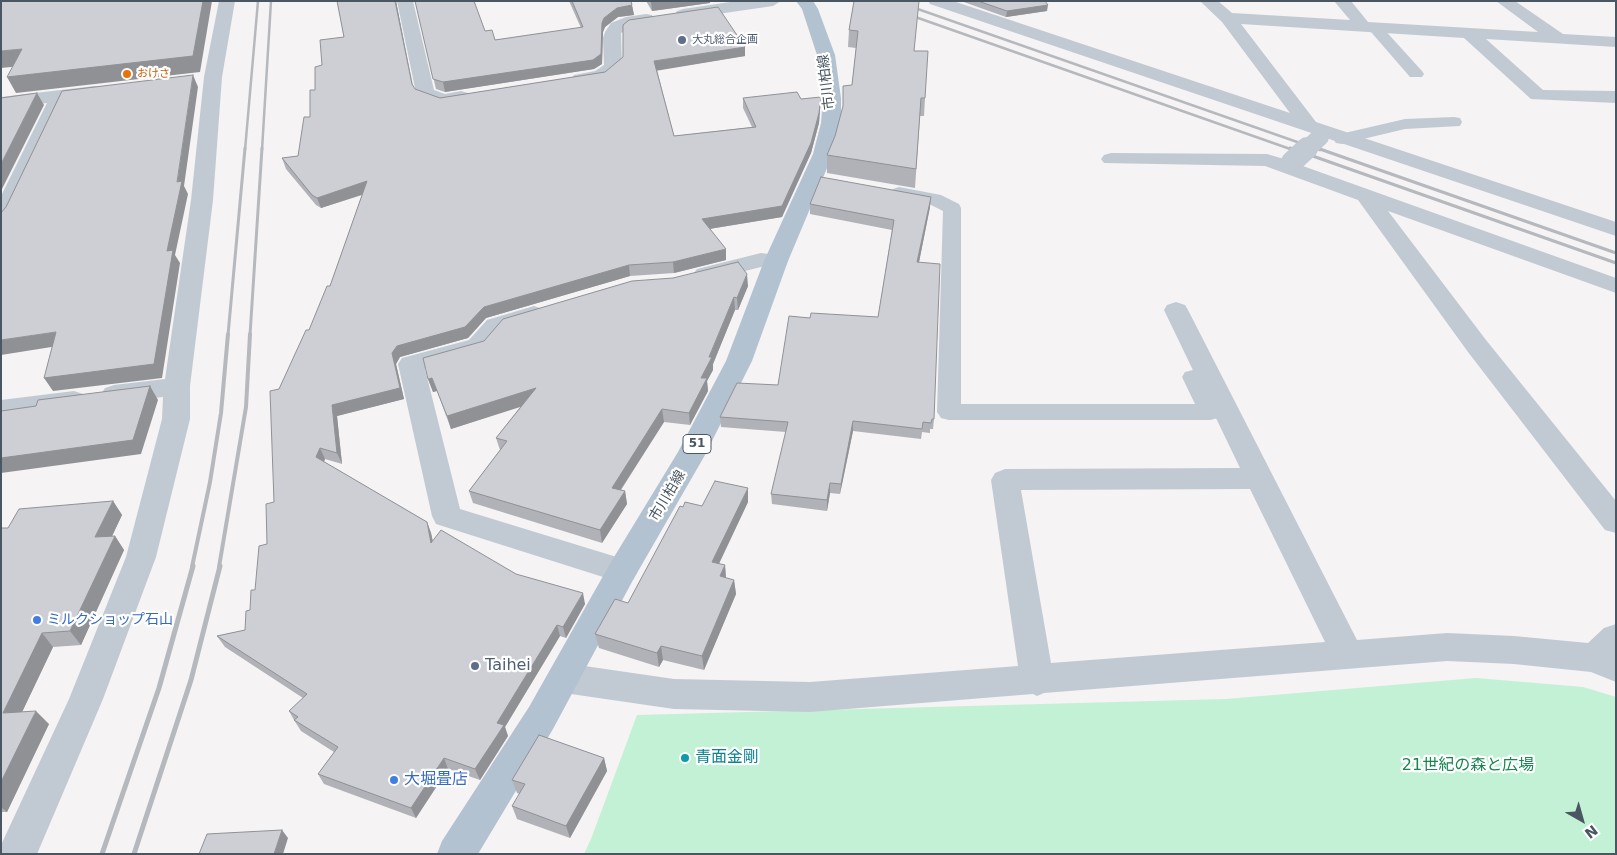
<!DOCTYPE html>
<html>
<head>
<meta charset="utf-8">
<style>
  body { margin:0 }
  #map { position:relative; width:1617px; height:855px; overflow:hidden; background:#f5f3f3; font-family:"DejaVu Sans",sans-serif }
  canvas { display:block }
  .frame { position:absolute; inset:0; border:2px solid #4a5661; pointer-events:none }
  .north { position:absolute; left:1557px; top:795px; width:50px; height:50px; -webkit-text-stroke:4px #fff; paint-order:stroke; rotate:142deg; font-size:14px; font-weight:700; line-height:20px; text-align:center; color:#4a5661 }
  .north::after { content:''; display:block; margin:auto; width:18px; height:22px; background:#4a5661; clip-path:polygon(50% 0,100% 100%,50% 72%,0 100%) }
</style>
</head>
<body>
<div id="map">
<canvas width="1617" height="855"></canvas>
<div class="frame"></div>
<div class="north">N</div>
</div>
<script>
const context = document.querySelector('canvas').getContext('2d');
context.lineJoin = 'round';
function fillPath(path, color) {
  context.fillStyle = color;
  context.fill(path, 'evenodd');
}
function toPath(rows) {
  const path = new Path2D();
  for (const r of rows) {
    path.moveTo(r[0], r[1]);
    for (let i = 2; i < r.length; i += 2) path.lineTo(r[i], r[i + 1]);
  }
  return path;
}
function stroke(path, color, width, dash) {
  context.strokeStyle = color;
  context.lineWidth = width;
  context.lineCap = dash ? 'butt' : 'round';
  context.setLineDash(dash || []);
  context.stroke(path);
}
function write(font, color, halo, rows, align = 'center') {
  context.font = font + ' "DejaVu Sans","Noto Sans JP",sans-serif';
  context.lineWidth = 4.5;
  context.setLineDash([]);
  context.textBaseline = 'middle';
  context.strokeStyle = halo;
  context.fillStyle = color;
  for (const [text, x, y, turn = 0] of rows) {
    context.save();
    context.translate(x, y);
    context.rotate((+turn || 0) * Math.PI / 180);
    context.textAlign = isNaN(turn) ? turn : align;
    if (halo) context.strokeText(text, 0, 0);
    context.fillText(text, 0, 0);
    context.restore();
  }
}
fillPath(toPath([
  [1476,678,1583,687,1616,697,1616,854,584,854,591,839,637,715,1226,699]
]), '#c3f1d5');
fillPath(toPath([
  [1376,25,1381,26,1422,71,1424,74,1422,77,1410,77,1371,32,1369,29,1376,25],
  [1454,117,1460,118,1462,122,1460,126,1405,129,1342,144,1336,143,1333,139,1336,135,1405,119,1454,117],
  [899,187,941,195,959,204,961,208,961,404,1195,404,1182,377,1185,372,1193,370,1201,372,1204,377,1222,412,1218,418,1210,420,949,420,941,418,937,412,943,211,929,204,893,197,890,193,893,189,899,187]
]), '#c1cad2');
fillPath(toPath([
  [219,1,235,1,222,77,213,200,190,386,190,419,156,557,103,699,37,854,1,854,1,845,69,699,126,557,162,419,163,397,114,403,105,400,101,394,105,388,114,385,165,379,191,200,204,77,219,1],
  [397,1,413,1,434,90,445,94,461,91,468,93,470,97,468,101,443,106,418,97,416,93,397,1],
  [737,1,781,1,773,6,683,19,677,17,675,14,677,11,683,9,737,1],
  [928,1,953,1,1290,113,1222,22,1200,1,1218,1,1232,13,1350,20,1334,1,1351,1,1368,22,1538,32,1496,1,1515,1,1563,34,1616,37,1616,47,1486,39,1543,90,1616,91,1616,103,1531,99,1464,38,1241,24,1316,122,1616,222,1616,236,930,4,928,1],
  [646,14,652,15,654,19,652,23,636,25,621,33,622,67,619,71,606,80,580,84,574,83,571,79,574,75,595,71,604,65,603,38,605,32,611,23,626,17,646,14],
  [95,86,102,88,104,92,102,96,67,101,12,219,9,224,1,226,1,196,47,103,1,109,1,97,95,86],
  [1111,153,1267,154,1284,159,1292,156,1299,158,1302,162,1300,165,1616,278,1616,293,1388,211,1486,340,1616,501,1616,533,1605,530,1468,352,1358,200,1265,166,1104,163,1101,159,1104,155,1111,153],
  [761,253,784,256,788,261,784,266,776,268,761,267,705,281,697,279,693,274,697,269,761,253],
  [1176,302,1185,305,1188,310,1357,640,1447,633,1514,636,1588,643,1604,628,1616,624,1616,682,1591,672,1514,664,1447,661,1044,693,1037,696,1033,694,810,712,674,709,564,693,552,688,547,678,552,668,564,663,674,679,810,682,1018,666,991,480,995,473,1005,469,1240,468,1164,310,1167,305,1176,302],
  [1250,489,1325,642,1051,663,1021,490,1250,489],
  [534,306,543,309,546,314,543,319,505,330,487,352,425,369,460,509,633,562,638,571,633,580,622,583,436,524,432,516,398,364,402,358,469,340,487,320,534,306],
  [74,391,83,394,87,400,83,406,1,418,1,400,74,391]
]), '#c1cad2');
fillPath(toPath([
  [796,1,813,1,818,9,835,55,841,98,841,123,833,154,788,261,752,361,705,455,633,580,553,729,478,854,437,854,442,841,529,707,611,562,678,452,726,361,764,261,813,154,821,123,823,98,817,55,802,9,796,1]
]), '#b3c2d1');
stroke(toPath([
  [895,1,1320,150],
  [904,13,1293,150],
  [245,150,258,1],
  [262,150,271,1]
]), '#b5b8bd', 2.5);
stroke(toPath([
  [1290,148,1616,263],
  [1317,148,1616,253],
  [228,335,245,148],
  [250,335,262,148]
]), '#b5b8bd', 3);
stroke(toPath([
  [192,567,210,482,221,413,228,334],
  [219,567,246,407,250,334]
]), '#b5b8bd', 4);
stroke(toPath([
  [102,854,159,688,193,566],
  [134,854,191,680,220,566]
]), '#b5b8bd', 5);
stroke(toPath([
  [1306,150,1320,137]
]), '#c1cad2', 18);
stroke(toPath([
  [1292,162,1307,148]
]), '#c1cad2', 22);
fillPath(toPath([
  [337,1,396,1,413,86,415,89,440,98,605,72,745,47,745,56,657,70,674,136,752,127,743,108,743,98,801,99,820,107,819,123,811,153,782,217,709,229,726,260,674,273,630,276,486,318,468,338,400,357,396,364,404,399,337,416,342,464,325,459,324,462,427,522,431,533,433,541,516,574,585,604,566,638,560,636,505,727,508,736,480,780,448,769,416,818,324,784,318,774,334,752,301,731,294,720,289,711,303,698,225,647,217,636,245,630,267,544,274,502,279,389,309,330,330,286,362,195,321,208,316,205,286,169,282,158,298,156,310,117,315,90,322,65,344,37],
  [415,1,485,31,495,40,581,28,569,1,631,1,634,15,618,17,605,27,603,32,602,64,594,69,445,92,436,89],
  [646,1,710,1,710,3,652,11],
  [854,1,915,51,925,98,924,116,920,116,915,188,827,173,827,155,835,136,852,85,856,48,848,47,849,30],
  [961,1,1045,1,1047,11,1006,17],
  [810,204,930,207,919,262,934,419,933,429,930,429,930,433,922,432,921,439,853,431,840,494,830,493,827,511,772,504,771,494,786,432,721,427,720,417,778,385,810,318,878,317,892,230,810,214],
  [748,286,738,310,735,310,713,364,713,370,707,381,708,391,690,425,664,422,621,490,625,491,627,504,602,543,473,503,469,491,500,450,496,438,521,406,451,429,437,391,433,392,428,379],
  [113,501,122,515,112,536,115,536,124,550,81,645,53,647,22,712,49,724,7,812,1,812,1,528,8,528],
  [748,502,719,564,725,565,726,578,734,580,736,594,704,670,663,660,659,667,599,648,595,634,628,603,683,507,702,506],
  [604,758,607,771,570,838,517,819,512,806,520,794,517,793,512,780]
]), '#b0b2b7');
fillPath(toPath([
  [203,1,212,1,200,72,16,93,7,77],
  [395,1,396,1,414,94,412,84],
  [656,1,710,1,710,3,652,11,651,2],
  [632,5,634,15,618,17,605,27,603,32,602,64,594,69,445,92,443,82,602,23,604,18,617,8],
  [1048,5,1047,11,1006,17,1007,11],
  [745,47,745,56,655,71,654,61],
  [22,49,31,65,1,68,1,51],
  [193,75,198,87,184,186,188,194,175,255,180,263,162,378,53,391,44,378,167,251],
  [37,93,44,105,1,191,1,164],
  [821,97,819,123,811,153,782,217,703,230,702,219],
  [367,181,370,192,321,208,317,198],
  [931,197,930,207,917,272,917,262],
  [726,249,726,260,674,273,673,262],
  [629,265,630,276,486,318,468,338,400,357,396,364,404,399,337,416,342,464,337,453,332,405,392,353,397,346,484,307],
  [747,274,748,286,738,310,737,298],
  [734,297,735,310,713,364,713,370,707,381,708,391,690,425,689,413,701,378],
  [56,332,64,345,1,355,1,340],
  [432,378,437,391,433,392,428,379],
  [150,386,158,400,141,454,1,473,1,458],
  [536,388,539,401,451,429,447,416],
  [662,409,664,422,614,500,612,488],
  [853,421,853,431,840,494,841,484],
  [320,448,325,459,321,468,316,457],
  [830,483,830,493,827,511,827,500],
  [748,488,748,502,713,576,712,562],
  [625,491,627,504,602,543,600,530],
  [113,501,122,515,105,551,95,537],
  [427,522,431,533,435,554,431,543],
  [115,536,124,550,81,645,70,631],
  [725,565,726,579,720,576],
  [734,580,736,594,704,670,702,656],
  [583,593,585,604,566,638,563,627],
  [557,625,560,636,505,727,508,736,480,780,475,769,497,723],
  [42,633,53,647,15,727,3,713],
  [661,646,663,660,659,667,657,653],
  [36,711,49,724,7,812,1,807,1,782],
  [444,758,448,769,416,818,411,808],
  [604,758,607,771,570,838,566,826],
  [282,830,288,838,283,854,274,854]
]), '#909195');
const building = toPath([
  [1,1,203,1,193,56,7,77,22,49,1,51,1,1],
  [337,1,395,1,412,84,415,89,440,98,605,72,623,57,623,25,629,20,718,7,745,47,654,61,674,136,756,127,743,98,797,92,801,99,821,97,819,113,811,143,782,206,702,219,726,249,673,262,629,265,484,307,465,327,397,346,392,353,400,388,332,405,337,453,320,448,316,457,427,522,431,543,441,530,516,574,583,593,563,627,557,625,497,723,504,725,475,769,444,758,411,808,318,774,338,747,294,720,298,717,289,711,307,694,217,636,245,630,246,611,250,610,251,590,255,590,259,546,267,544,266,504,274,502,270,391,279,389,306,330,309,330,327,286,330,286,367,181,317,198,312,195,282,158,298,156,304,117,310,117,310,90,315,90,315,67,322,65,320,40,344,37,337,1],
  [415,1,474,1,485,31,492,30,495,40,583,27,572,1,631,1,632,5,617,8,604,18,602,23,601,54,593,60,443,82,433,79,415,1],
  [854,1,919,1,914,51,928,51,925,98,921,98,916,169,827,155,835,136,843,106,843,86,852,85,858,31,849,30,854,1],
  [978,1,1045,1,1048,5,1007,11,978,1],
  [193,75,177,182,182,181,167,251,173,250,154,364,44,378,56,332,1,340,1,213,6,207,62,91,193,75],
  [37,93,1,164,1,98,37,93],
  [821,177,931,197,917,262,940,264,934,419,932,419,931,423,923,422,922,429,853,421,841,484,830,483,827,500,771,494,788,422,720,417,737,383,778,385,789,316,810,318,811,313,878,317,894,220,810,204,821,177],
  [738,262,747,274,737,298,734,297,709,357,712,357,701,378,707,378,689,413,662,409,612,488,625,491,600,530,469,491,507,441,496,438,536,388,447,416,432,378,428,379,423,358,484,341,503,319,632,281,673,278,738,262],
  [150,386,133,440,1,458,1,411,36,406,38,400,150,386],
  [715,481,748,488,712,562,725,565,720,576,734,580,702,656,661,646,657,653,595,634,615,599,628,603,680,506,683,507,685,502,702,506,715,481],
  [113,501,95,537,115,536,70,631,42,633,3,713,36,711,1,782,1,528,8,528,19,509,113,501],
  [539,735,604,758,566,826,512,806,525,784,512,780,539,735],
  [282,830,274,854,199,854,207,834,282,830]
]);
fillPath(building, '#cdcfd5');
stroke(building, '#909195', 1);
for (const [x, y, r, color] of [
  [682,40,5,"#5c6f8a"],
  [127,74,5,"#e8710a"],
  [37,620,5,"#3f7fe0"],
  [475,666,5,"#5c6f8a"],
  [685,758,5,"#0f9aa8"],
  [394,780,5,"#3f7fe0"]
]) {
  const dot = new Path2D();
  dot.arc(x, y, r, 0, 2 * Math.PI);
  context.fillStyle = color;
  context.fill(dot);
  stroke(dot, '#fff', 2);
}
write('11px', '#4e5e75', '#fff', [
  ["大丸総合企画",692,40]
], 'left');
write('11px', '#c56008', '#fff', [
  ["おけさ",137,74]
], 'left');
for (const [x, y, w] of [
  [697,444,28]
]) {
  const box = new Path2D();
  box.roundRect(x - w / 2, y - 9.5, w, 19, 4);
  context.fillStyle = '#fff';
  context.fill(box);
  stroke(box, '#4a5661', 1);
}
write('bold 12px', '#4a5661', null, [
  ["51",697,444]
]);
write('14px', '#4a5661', '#fff', [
  ["市川柏線",827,82,-97],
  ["市川柏線",668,496,-59]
]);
write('14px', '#366cbe', '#fff', [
  ["ミルクショップ石山",47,620]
], 'left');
write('16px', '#4e5e75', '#fff', [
  ["Taihei",485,666]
], 'left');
write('16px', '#0d838f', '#fff', [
  ["青面金剛",695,758]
], 'left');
write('16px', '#17864f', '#fff', [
  ["21世紀の森と広場",1468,766]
]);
write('16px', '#366cbe', '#fff', [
  ["大堀畳店",404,780]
], 'left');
</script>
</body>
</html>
